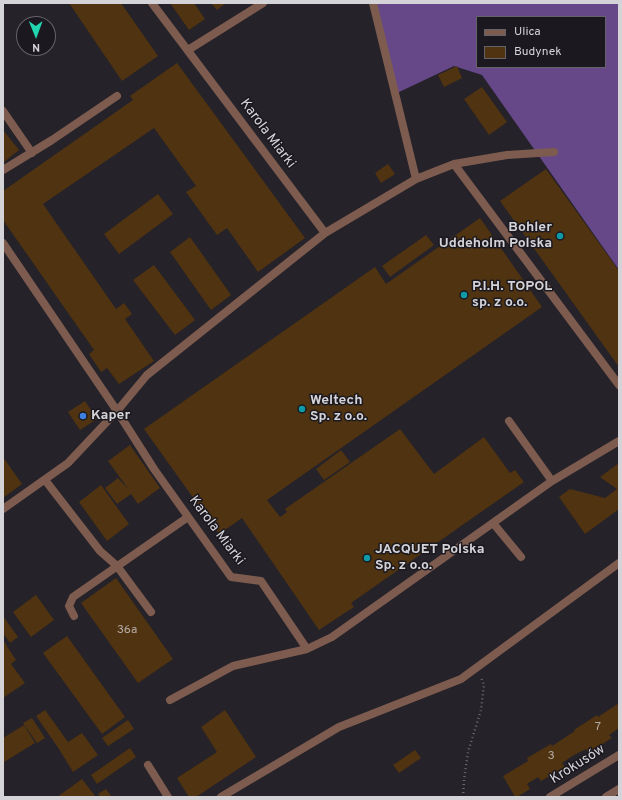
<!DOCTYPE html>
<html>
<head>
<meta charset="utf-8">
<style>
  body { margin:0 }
  #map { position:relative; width:622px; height:800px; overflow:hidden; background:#252229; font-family:Overpass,sans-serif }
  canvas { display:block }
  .frame { position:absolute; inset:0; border:4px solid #d4d3d7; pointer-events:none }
  .legend { position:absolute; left:476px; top:16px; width:130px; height:52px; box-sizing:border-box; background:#1b191f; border:1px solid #656369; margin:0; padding:5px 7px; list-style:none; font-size:12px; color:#d4d3d7 }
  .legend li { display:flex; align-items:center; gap:8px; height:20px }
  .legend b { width:20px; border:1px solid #656369 }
  .north { position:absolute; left:16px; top:16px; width:40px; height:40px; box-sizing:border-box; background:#1b191f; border:1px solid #656369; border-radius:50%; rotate:179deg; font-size:11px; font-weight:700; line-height:16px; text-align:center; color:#d4d3d7 }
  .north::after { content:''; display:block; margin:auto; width:14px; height:18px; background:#21d5b0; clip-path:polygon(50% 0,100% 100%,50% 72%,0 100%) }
</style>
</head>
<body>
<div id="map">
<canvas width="622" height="800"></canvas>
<div class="frame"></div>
<ul class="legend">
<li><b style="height:5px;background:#7d5c4f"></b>Ulica</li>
<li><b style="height:11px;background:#503310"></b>Budynek</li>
</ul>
<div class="north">N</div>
</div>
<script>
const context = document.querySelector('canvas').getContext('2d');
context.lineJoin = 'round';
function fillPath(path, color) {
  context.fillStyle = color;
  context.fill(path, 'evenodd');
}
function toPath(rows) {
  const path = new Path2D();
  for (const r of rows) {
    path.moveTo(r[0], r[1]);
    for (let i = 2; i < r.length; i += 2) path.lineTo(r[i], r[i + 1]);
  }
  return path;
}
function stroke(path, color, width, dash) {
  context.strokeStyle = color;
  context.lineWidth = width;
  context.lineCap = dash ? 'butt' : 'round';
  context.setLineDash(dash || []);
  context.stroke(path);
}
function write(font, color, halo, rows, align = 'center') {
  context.font = font + ' Overpass,sans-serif';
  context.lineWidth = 3;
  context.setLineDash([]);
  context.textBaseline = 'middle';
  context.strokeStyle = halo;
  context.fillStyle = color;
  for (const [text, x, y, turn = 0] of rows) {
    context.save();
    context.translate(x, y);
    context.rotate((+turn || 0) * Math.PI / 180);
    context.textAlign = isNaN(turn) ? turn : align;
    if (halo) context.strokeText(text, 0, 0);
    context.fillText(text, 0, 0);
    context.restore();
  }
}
fillPath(toPath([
  [376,3,619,3,619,270,482,75,454,66,397,93],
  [477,17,605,17,605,67,477,67]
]), '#664889');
fillPath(toPath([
  [69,3,121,3,158,56,122,81],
  [170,3,194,3,205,19,189,30],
  [211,3,226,3,217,10],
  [177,63,305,238,258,272,227,228,217,235,186,192,196,186,154,128,43,204,116,309,124,303,132,314,125,319,154,361,119,384,107,368,101,372,89,354,94,350,3,220,3,191,133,100,130,96],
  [457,66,462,78,444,87,438,75],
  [482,87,507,122,489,135,464,99],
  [3,130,19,150,4,162,3,160],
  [388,164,395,174,381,183,375,173],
  [546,169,619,271,619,367,500,201],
  [158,194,173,214,119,254,104,234],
  [480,218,542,307,267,500,280,517,287,512,285,509,400,429,434,474,484,437,510,473,515,470,524,482,351,603,354,607,319,630,242,518,219,534,144,429,375,267,386,284],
  [426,235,434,245,390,277,382,266],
  [190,237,231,295,211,310,170,252],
  [154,265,195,320,175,335,133,280],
  [85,401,97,419,80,430,68,412],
  [130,445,160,488,138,504,131,494,117,504,105,488,118,478,129,490,108,461],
  [341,450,350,462,324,480,316,469],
  [3,457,22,484,3,498],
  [619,463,619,509,585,534,559,497,570,489,605,498,617,489,600,477],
  [101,485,129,524,107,541,79,502],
  [116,578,173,659,138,683,81,603],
  [36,595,54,620,31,637,13,612],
  [3,616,18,637,10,643,3,633],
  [67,636,125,717,102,734,43,653],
  [3,640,16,660,11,664,25,683,3,698],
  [619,703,619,728,609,735,612,738,588,753,586,749,574,755,562,763,565,767,541,781,538,777,527,784,530,789,517,797,515,797,503,776,528,761,527,758,551,744,552,746,575,731,574,730,597,715,598,717],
  [45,710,68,742,82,733,98,755,73,772,59,749,36,716],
  [225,710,256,757,196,797,189,797,177,778,217,752,201,727],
  [32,718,45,738,37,743,23,723],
  [128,720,134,729,108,746,102,738],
  [24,725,35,743,4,762,3,760,3,738],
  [130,748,136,757,97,784,91,775],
  [415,750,421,758,399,773,393,765],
  [82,779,96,797,57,797],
  [106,789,112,797,100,797,98,794]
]), '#503310');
stroke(toPath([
  [463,797,464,780,468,752,481,710,484,685,481,677]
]), '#6b686e', 2.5, [1, 3]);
stroke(toPath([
  [152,3,325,233],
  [373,3,416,179],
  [188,50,263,3],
  [3,111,32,153],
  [554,152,507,155,454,164,619,385],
  [3,170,52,140,117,96],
  [3,243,117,411,154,469,231,577,261,581,307,649],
  [509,421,552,481],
  [45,480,100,551,117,566,151,612],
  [3,509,68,463,117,411,147,375,325,233,416,179,454,164],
  [493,523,521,557],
  [74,616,69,606,73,597,188,517],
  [170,700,233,666,307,649,332,637,552,481,619,441],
  [148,765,168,797],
  [221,797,339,727,461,679,619,563],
  [606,797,619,789]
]), '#7d5c4f', 8);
stroke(toPath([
  [550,797,619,755]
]), '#7d5c4f', 8);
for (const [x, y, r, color] of [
  [560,236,4,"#0f9aa8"],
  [464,295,4,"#0f9aa8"],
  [302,409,4,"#0f9aa8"],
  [83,416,4,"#3f7fe0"],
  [367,558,4,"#0f9aa8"]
]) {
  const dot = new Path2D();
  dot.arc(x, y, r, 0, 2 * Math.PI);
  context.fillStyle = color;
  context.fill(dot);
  stroke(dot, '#1b191f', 1.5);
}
write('12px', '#b3aba5', null, [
  ["36a",127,631],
  ["7",598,728],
  ["3",551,757]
]);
write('14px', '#d4d3d7', '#1b191f', [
  ["Karola Miarki",267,134,53],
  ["Karola Miarki",216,531,53],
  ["Krokusów",578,765,-32]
]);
write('bold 14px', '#d4d3d7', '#1b191f', [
  ["Bohler",552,228,"right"],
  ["Uddeholm Polska",552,244,"right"],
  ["P.I.H. TOPOL",472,287],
  ["sp. z o.o.",472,303],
  ["Weltech",310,401],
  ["Sp. z o.o.",310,417],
  ["Kaper",91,416],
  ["JACQUET Polska",375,550],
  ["Sp. z o.o.",375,566]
], 'left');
</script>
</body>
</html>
